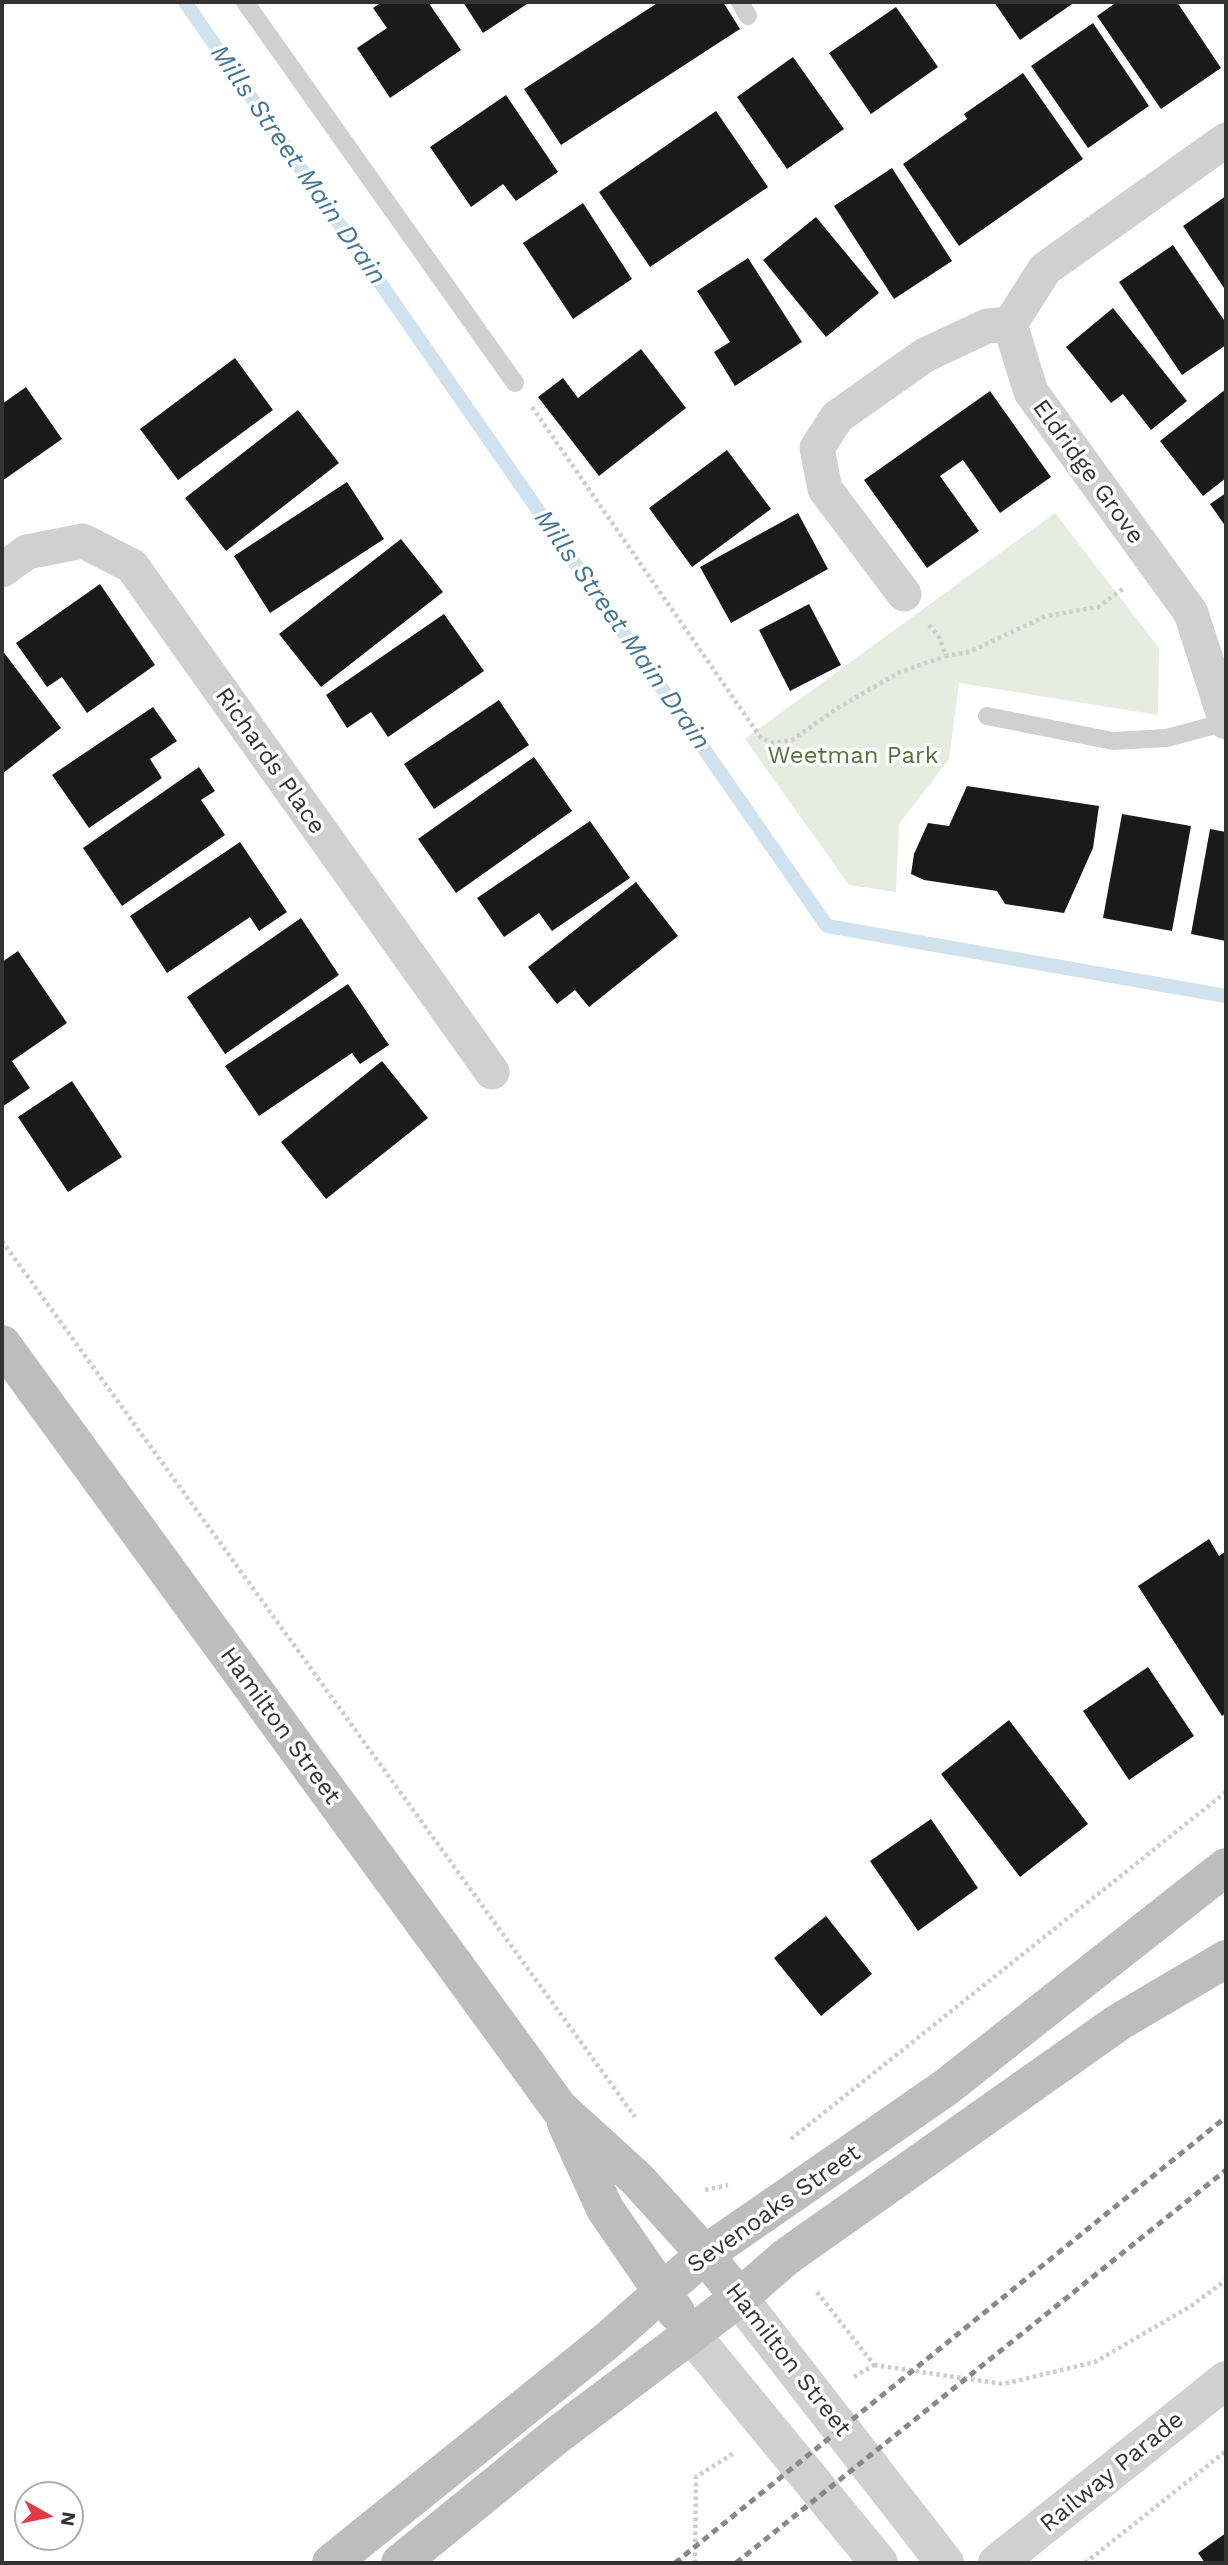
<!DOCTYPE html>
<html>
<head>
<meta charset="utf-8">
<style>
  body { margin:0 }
  #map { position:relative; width:1228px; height:2565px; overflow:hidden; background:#fff; font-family:"Work Sans",sans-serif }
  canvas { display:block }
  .frame { position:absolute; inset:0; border:4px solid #333; pointer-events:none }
  .north { position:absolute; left:14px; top:2481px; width:70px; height:70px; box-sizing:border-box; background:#fff; border:2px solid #adadad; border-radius:50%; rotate:99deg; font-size:19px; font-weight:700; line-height:28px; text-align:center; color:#333 }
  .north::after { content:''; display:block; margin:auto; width:24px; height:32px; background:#e63946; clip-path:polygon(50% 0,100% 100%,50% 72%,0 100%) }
</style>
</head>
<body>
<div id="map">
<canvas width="1228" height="2565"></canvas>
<div class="frame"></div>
<div class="north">N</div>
</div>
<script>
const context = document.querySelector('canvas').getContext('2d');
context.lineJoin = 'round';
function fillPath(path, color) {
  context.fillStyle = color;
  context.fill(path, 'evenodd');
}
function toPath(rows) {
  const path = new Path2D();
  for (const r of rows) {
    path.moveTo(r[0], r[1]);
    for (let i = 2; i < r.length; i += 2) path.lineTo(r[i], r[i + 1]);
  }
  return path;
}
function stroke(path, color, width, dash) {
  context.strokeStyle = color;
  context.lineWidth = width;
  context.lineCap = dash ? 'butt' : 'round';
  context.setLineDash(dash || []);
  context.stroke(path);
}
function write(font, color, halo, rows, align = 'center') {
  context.font = font + ' "Work Sans",sans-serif';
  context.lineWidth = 7;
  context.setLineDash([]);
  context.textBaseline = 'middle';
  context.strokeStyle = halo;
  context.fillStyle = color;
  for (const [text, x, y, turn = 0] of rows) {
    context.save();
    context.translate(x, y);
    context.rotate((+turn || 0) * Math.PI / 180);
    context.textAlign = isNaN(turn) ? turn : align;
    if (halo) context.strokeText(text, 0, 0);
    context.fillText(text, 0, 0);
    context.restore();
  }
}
fillPath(toPath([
  [1055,513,1159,648,1158,715,959,683,949,759,899,824,896,892,849,885,745,739]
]), '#e6ecdf');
stroke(toPath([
  [185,2,827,926,1226,996]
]), '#cfe2ee', 14);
fillPath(toPath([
  [382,2,428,2,461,50,390,98,357,48,387,28,373,8],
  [463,2,530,2,483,33],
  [659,2,723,2,740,29,561,145,524,89],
  [994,2,1075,2,1020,40],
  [1117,2,1177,2,1221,68,1161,109,1097,16],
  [896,7,938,67,871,114,829,53],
  [1093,23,1149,106,1088,148,1031,66],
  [793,57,844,129,787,169,737,97],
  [1023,73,1083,159,959,246,903,164,967,119,964,114],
  [506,95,558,172,516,201,503,184,471,207,430,147],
  [716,111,768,187,650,267,599,192],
  [892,168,952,261,894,299,834,206],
  [1226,196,1226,287,1224,288,1183,226],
  [583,203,632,279,573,319,523,243],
  [816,217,879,293,826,337,763,260],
  [1173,245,1226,323,1226,345,1182,375,1119,282],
  [748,258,802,342,735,386,714,352,730,342,697,291],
  [1113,308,1187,401,1151,430,1123,394,1111,403,1066,347],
  [641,349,686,408,599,476,538,397,563,378,578,398],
  [235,358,273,410,178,480,140,429],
  [26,387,62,439,2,481,2,404],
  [1226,389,1226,478,1203,496,1160,441],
  [990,391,1051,477,1000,513,963,460,940,476,979,531,927,568,864,480],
  [298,410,339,463,226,551,185,498],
  [727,450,771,509,692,567,649,508],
  [347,482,384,539,270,613,234,556],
  [1226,493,1226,527,1210,504],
  [798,513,828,569,731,623,700,567],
  [401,539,443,592,321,687,279,634],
  [100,584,155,665,87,713,62,677,47,687,16,643],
  [809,604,841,665,790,691,759,630],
  [444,614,484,671,388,737,371,712,347,728,326,695],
  [2,650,61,728,2,774],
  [499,700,529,745,434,809,404,764],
  [153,707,177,741,150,759,162,778,89,828,52,775],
  [534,757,572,811,456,893,418,839],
  [199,767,215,791,201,800,225,835,122,906,83,848],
  [967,786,1099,806,1093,848,1064,913,1005,904,997,891,924,880,911,874,914,854,928,823,949,826],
  [1122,814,1191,826,1172,931,1103,918],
  [590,821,630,878,552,931,539,913,504,937,477,898],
  [1210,829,1226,832,1226,941,1191,934],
  [240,842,287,912,259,931,250,917,167,973,130,916],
  [636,882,678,936,589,1007,575,990,557,1004,528,967],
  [301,918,339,975,225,1054,187,997],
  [18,951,67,1023,12,1061,30,1088,2,1107,2,962],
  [348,984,389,1045,360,1064,352,1053,259,1116,225,1066],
  [382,1061,428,1118,326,1199,281,1142],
  [72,1081,122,1157,68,1192,18,1117],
  [1209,1539,1219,1556,1226,1551,1226,1713,1222,1716,1138,1586],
  [1148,1667,1194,1736,1129,1780,1083,1711],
  [1009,1720,1088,1824,1020,1877,941,1774],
  [931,1819,978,1888,918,1931,870,1861],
  [826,1916,872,1974,821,2016,774,1958],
  [1226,2533,1226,2563,1205,2563,1198,2553]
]), '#1a1a1a');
stroke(toPath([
  [532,407,761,738,773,743,792,740,841,706,900,672,946,656],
  [929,625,939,637,946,656,969,652,1046,616,1098,607,1124,588],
  [2,1241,635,2117],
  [791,2139,1226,1792],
  [705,2190,728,2185],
  [817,2292,874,2365],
  [874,2365,1003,2384,1095,2362,1191,2306,1226,2280],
  [854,2377,874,2365],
  [695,2563,696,2477,734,2453],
  [1085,2563,1226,2451]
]), '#cdcdcd', 4.5, [3.5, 3.5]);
stroke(toPath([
  [245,2,515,383],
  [740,2,748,16],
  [987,716,1113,741,1167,738,1226,722]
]), '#d0d0d0', 18);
stroke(toPath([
  [1226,140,1045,269,1010,324,1031,392,1191,613,1226,722],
  [2,570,27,552,83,541,132,566,492,1072],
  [904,594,825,489,817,448,837,417,925,355,987,326,1010,324]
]), '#d0d0d0', 35);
stroke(toPath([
  [739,2298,945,2563],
  [692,2335,879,2563],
  [997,2563,1226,2380]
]), '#d0d0d0', 38);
stroke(toPath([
  [2,1344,559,2108,637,2179,705,2254,739,2298],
  [566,2123,605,2209,676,2312],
  [331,2563,608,2340,705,2254,945,2088,1226,1867],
  [400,2563,556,2436,739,2298,786,2257,1119,2022,1226,1959]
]), '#bdbdbd', 38);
stroke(toPath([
  [675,2563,1226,2117],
  [736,2563,1226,2170]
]), '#888', 5, [7, 5]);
write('24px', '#333', '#fff', [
  ["Eldridge Grove",1088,472,54],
  ["Richards Place",270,761,55],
  ["Hamilton Street",280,1726,54],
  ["Sevenoaks Street",774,2209,-35],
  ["Hamilton Street",788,2360,52],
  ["Railway Parade",1112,2472,-39]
]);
write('24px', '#56703f', '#fff', [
  ["Weetman Park",853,756]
]);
write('italic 26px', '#3f7597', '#fff', [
  ["Mills Street Main Drain",298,165,55],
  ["Mills Street Main Drain",622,630,55]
]);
</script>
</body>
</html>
